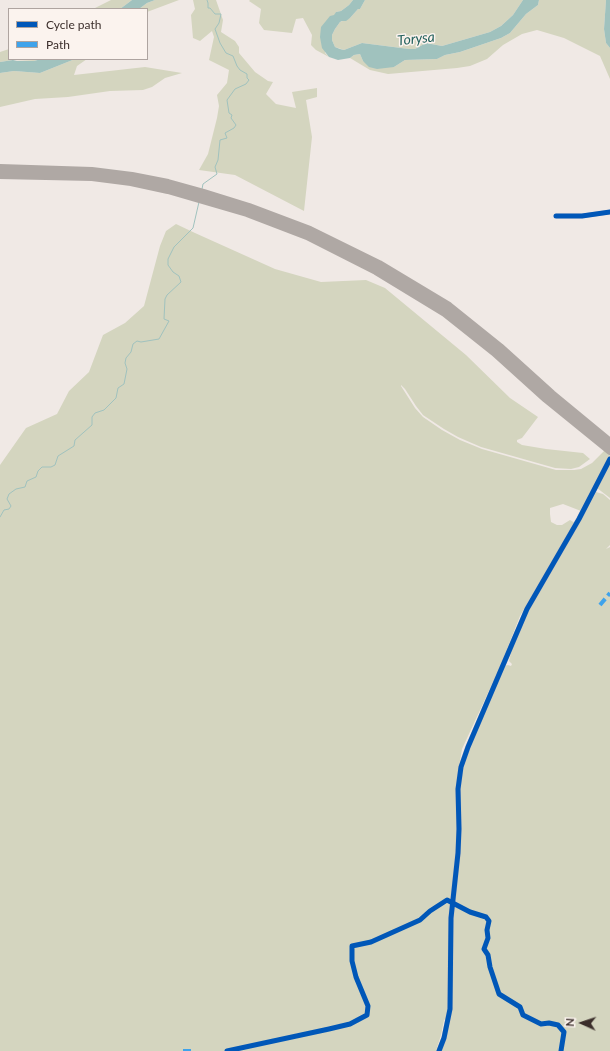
<!DOCTYPE html>
<html>
<head>
<meta charset="utf-8">
<style>
  body { margin:0 }
  #map { position:relative; width:610px; height:1051px; overflow:hidden; background:#f0e9e5; font-family:Lato,sans-serif }
  canvas { display:block }
  .legend { position:absolute; left:8px; top:8px; width:140px; height:52px; box-sizing:border-box; background:#fbf3ee; border:1px solid #aea4a0; margin:0; padding:5px 7px; list-style:none; font-size:12px; color:#3b2e2b }
  .legend li { display:flex; align-items:center; gap:8px; height:20px }
  .legend b { width:20px; border:1px solid #aea4a0 }
  .north { position:absolute; left:562px; top:1003px; width:40px; height:40px; -webkit-text-stroke:3px #fbf3ee; paint-order:stroke; rotate:273deg; font-size:11px; font-weight:700; line-height:16px; text-align:center; color:#3b2e2b }
  .north::after { content:''; display:block; margin:auto; width:14px; height:18px; background:#3b2e2b; clip-path:polygon(50% 0,100% 100%,50% 72%,0 100%) }
</style>
</head>
<body>
<div id="map">
<canvas width="610" height="1051"></canvas>
<ul class="legend">
<li><b style="height:5px;background:#0057b8"></b>Cycle path</li>
<li><b style="height:5px;background:#3fa3eb"></b>Path</li>
</ul>
<div class="north">N</div>
</div>
<script>
const context = document.querySelector('canvas').getContext('2d');
context.lineJoin = 'round';
function fillPath(path, color) {
  context.fillStyle = color;
  context.fill(path, 'evenodd');
}
function toPath(rows) {
  const path = new Path2D();
  for (const r of rows) {
    path.moveTo(r[0], r[1]);
    for (let i = 2; i < r.length; i += 2) path.lineTo(r[i], r[i + 1]);
  }
  return path;
}
function stroke(path, color, width, dash) {
  context.strokeStyle = color;
  context.lineWidth = width;
  context.lineCap = dash ? 'butt' : 'round';
  context.setLineDash(dash || []);
  context.stroke(path);
}
function write(font, color, halo, rows, align = 'center') {
  context.font = font + ' Lato,sans-serif';
  context.lineWidth = 3;
  context.setLineDash([]);
  context.textBaseline = 'middle';
  context.strokeStyle = halo;
  context.fillStyle = color;
  for (const [text, x, y, turn = 0] of rows) {
    context.save();
    context.translate(x, y);
    context.rotate((+turn || 0) * Math.PI / 180);
    context.textAlign = isNaN(turn) ? turn : align;
    if (halo) context.strokeText(text, 0, 0);
    context.fillText(text, 0, 0);
    context.restore();
  }
}
fillPath(toPath([
  [111,0,132,0,120,9,93,9],
  [155,0,179,0,147,12,147,9,139,9,147,3],
  [193,0,216,0,223,20,221,32,235,41,239,47,239,53,255,72,268,81,273,82,266,94,276,104,296,108,292,92,317,88,317,97,306,100,312,137,304,211,235,175,199,170,208,154,217,118,219,106,217,95,227,83,229,70,209,60,214,37,212,31,200,41,193,38,191,15,195,9],
  [250,0,353,0,349,5,341,11,336,12,325,53,329,57,316,50,311,45,312,35,303,18,296,19,292,33,264,30,259,23,261,9,249,1],
  [365,0,523,0,513,15,501,26,490,32,442,46,426,43,415,49,409,49,362,43,344,50,335,47,332,40,332,35,335,29,340,22,350,18,358,9,360,9],
  [539,0,606,0,604,29,606,43,610,48,610,79,600,56,564,38,537,30,522,34,503,45,487,59,470,66,457,68,388,74,370,70,350,58,354,55,360,54,363,61,388,67,394,67,405,60,437,59,445,55,460,52,501,38,510,33,526,14,538,5],
  [9,49,9,59,41,59,34,61,13,60,0,62,0,52],
  [75,59,87,59,77,66,74,75,145,67,182,73,165,78,152,87,143,90,110,91,68,97,35,99,0,107,0,73,14,71,40,73],
  [176,224,195,233,275,269,321,282,366,280,385,288,466,355,510,398,538,417,522,438,517,440,517,442,522,445,546,449,583,453,590,459,579,467,571,469,555,468,481,447,458,437,444,429,423,415,416,406,405,389,401,385,401,386,415,408,423,417,442,430,460,440,482,449,556,470,574,470,581,469,592,463,605,450,610,455,581,511,563,504,550,508,550,514,551,522,557,525,562,525,570,520,575,523,520,616,500,667,462,749,458,773,464,767,468,753,504,666,508,665,511,666,512,664,509,661,512,648,529,610,596,492,603,494,610,500,610,545,606,549,610,547,610,1051,441,1051,449,1027,451,1015,444,1020,441,1035,436,1051,0,1051,0,465,26,428,57,414,69,391,89,372,103,335,125,323,144,306,160,246,166,231],
  [610,463,610,498,597,488]
]), '#d4d5bf');
fillPath(toPath([
  [132,0,155,0,147,3,139,9,120,9],
  [353,0,365,0,360,9,358,9,350,18,346,21,342,21,340,22,335,29,332,35,332,40,335,47,340,49,344,50,362,43,409,49,415,49,426,43,442,46,490,32,501,26,513,15,523,0,539,0,538,5,526,14,510,33,501,38,460,52,445,55,437,59,405,60,394,67,377,69,369,67,363,61,360,54,354,55,350,58,338,60,329,57,322,48,320,37,321,27,330,16,334,15,336,12,341,11,349,5],
  [606,0,610,0,610,48,606,43,604,29],
  [41,59,75,59,40,73,14,71,0,73,0,62,13,60,17,61,34,61]
]), '#a0c2be');
stroke(toPath([
  [202,189,203,184,217,174,215,167,218,160,220,140,227,138,225,133,234,128,236,125,231,118,232,115,229,113,227,100,235,89,246,84,249,80,247,78,247,74,240,70,237,66,233,56,226,53,220,43,215,29,219,23,221,14,215,14,210,8,208,8,208,3,207,0],
  [0,517,4,510,9,509,11,506,7,499,9,494,16,489,25,487,27,481,36,477,38,471,42,467,51,467,55,465,58,456,74,446,75,440,92,425,92,417,95,413,104,410,116,398,118,388,124,384,127,369,125,363,126,358,131,352,133,344,137,341,141,342,159,339,169,321,164,319,165,299,167,295,181,282,179,276,173,272,168,265,168,259,174,247,193,228,199,202]
]), '#a0c2be', 1);
stroke(toPath([
  [556,216,582,216,610,212]
]), '#c9c1be', 4.5);
stroke(toPath([
  [439,1051,444,1038,450,1009,451,918,458,853,459,829,458,789,461,767,468,747,527,609,579,519,610,459]
]), '#c9c1be', 5.5);
stroke(toPath([
  [0,168,92,171,132,176,168,183,204,193,249,207,310,230,379,264,449,306,500,347,552,394,610,442],
  [0,175,92,177,131,182,168,190,247,213,307,236,376,271,445,313,494,352,546,399,610,451]
]), '#afa8a4', 8);
stroke(toPath([
  [600,605,610,593],
  [183,1051,194,1051]
]), '#3fa3eb', 4, [8, 4]);
stroke(toPath([
  [556,216,582,216,610,212],
  [227,1051,329,1029,350,1024,367,1015,368,1006,356,977,352,961,352,946,371,942,420,920,430,911,447,900,470,912,486,917,489,921,487,930,488,938,484,949,488,955,490,967,499,994,520,1007,523,1015,541,1024,549,1023,558,1025,564,1032,561,1051],
  [439,1051,444,1038,450,1009,451,918,458,853,459,829,458,789,461,767,468,747,527,609,579,519,610,459]
]), '#0057b8', 5);
write('italic 14px', '#1e5e5a', '#fbf3ee', [
  ["Torysa",416,39,-6]
]);
</script>
</body>
</html>
